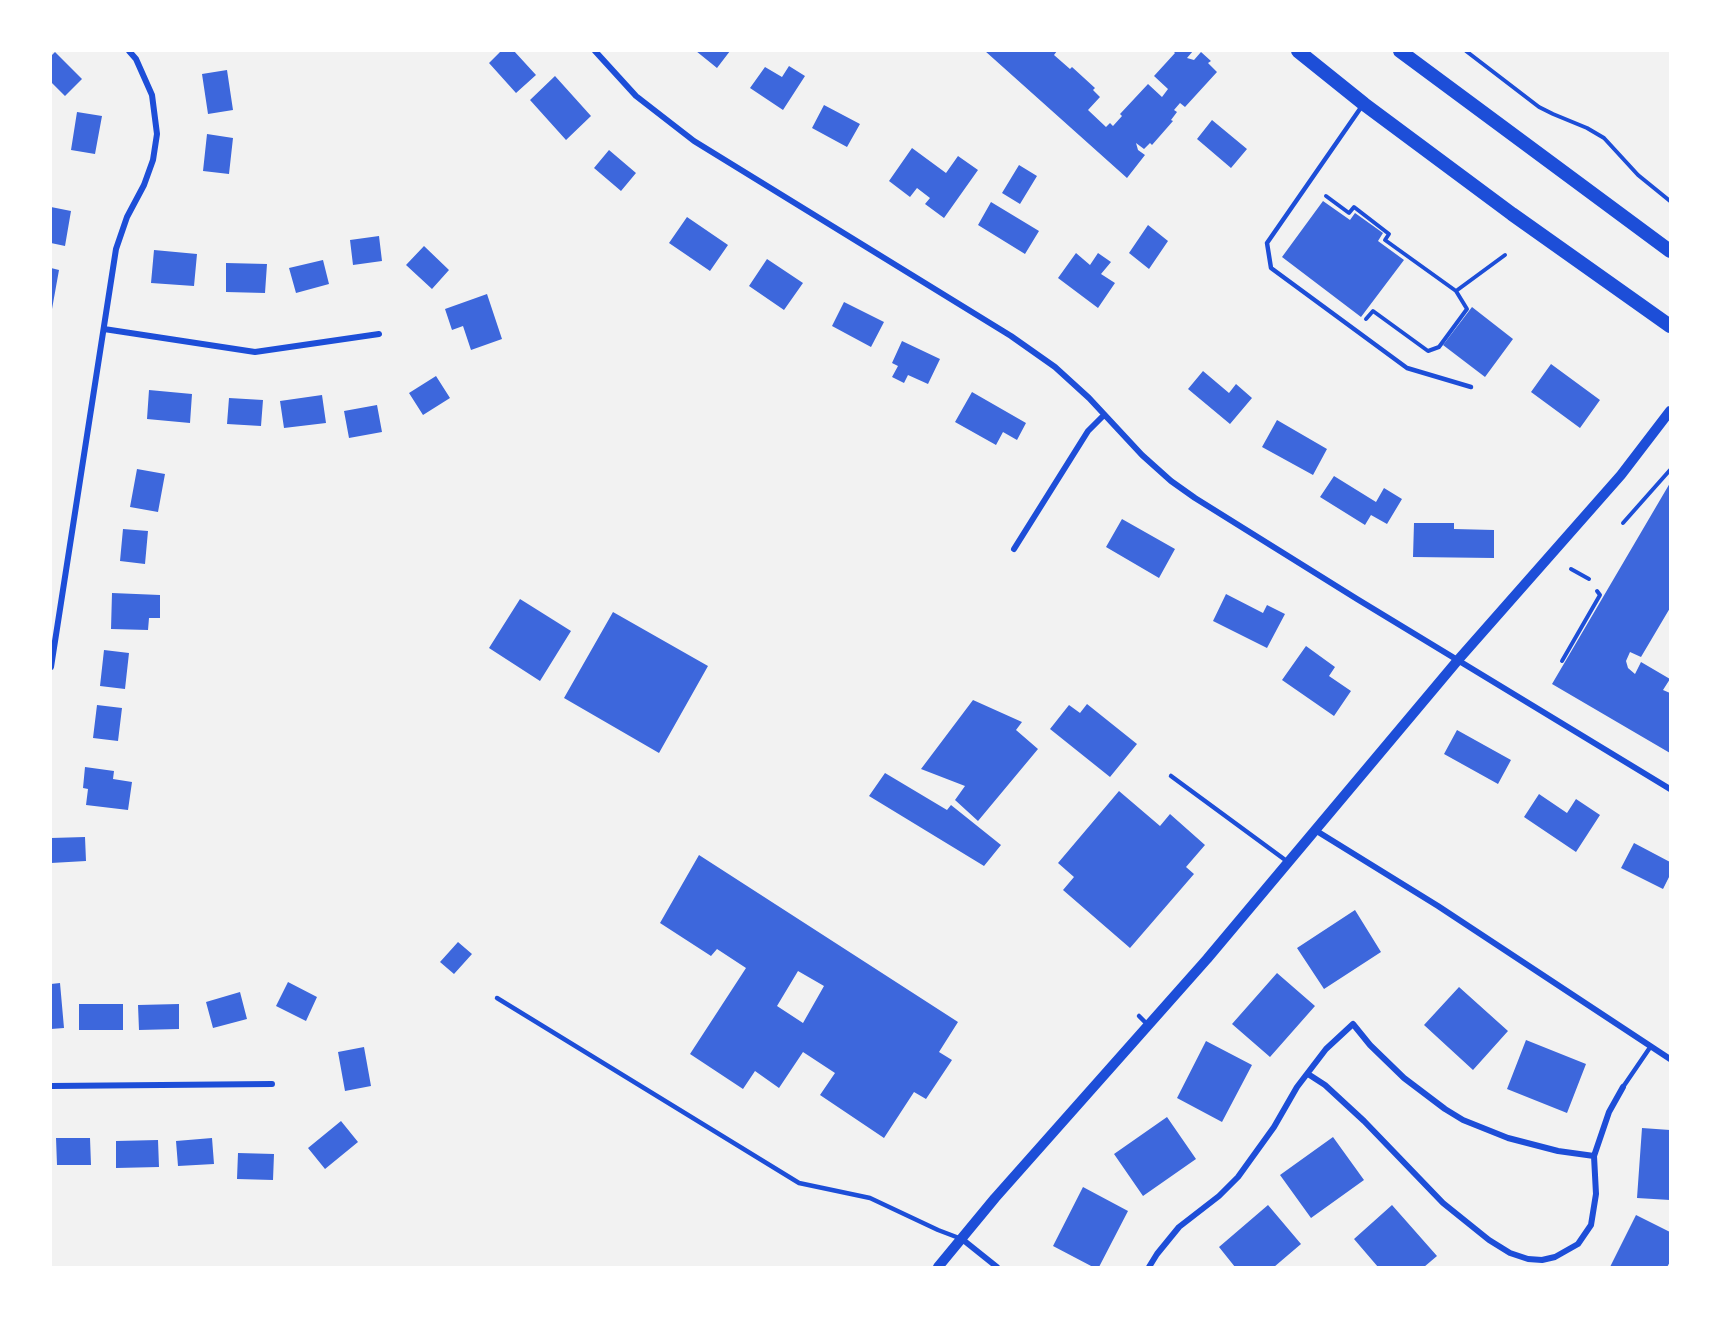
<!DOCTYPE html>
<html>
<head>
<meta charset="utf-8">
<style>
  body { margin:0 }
  #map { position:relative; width:1721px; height:1318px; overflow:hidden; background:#f2f2f2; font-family:"Public Sans",sans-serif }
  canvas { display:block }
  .frame { position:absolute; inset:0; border:52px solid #fff; pointer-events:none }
</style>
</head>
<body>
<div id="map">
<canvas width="1721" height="1318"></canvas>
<div class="frame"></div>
</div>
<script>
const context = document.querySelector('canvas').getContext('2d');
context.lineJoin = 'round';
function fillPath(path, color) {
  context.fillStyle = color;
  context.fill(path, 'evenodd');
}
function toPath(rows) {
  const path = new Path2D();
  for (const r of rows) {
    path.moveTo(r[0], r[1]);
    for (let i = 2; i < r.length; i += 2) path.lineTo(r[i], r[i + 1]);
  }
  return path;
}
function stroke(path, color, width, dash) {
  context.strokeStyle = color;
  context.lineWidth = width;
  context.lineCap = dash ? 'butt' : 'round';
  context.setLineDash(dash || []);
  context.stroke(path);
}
fillPath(toPath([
  [501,51,514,51,536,75,516,93,489,63],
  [696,51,730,51,717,68],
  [985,51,1057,51,1054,55,1070,69,1072,67,1095,88,1093,90,1100,97,1088,110,1106,127,1110,123,1113,126,1122,116,1120,114,1148,84,1162,97,1168,89,1154,76,1175,53,1173,51,1193,51,1187,58,1194,60,1201,52,1211,61,1208,63,1217,72,1185,107,1180,103,1174,110,1177,112,1171,120,1173,121,1152,145,1150,143,1144,149,1136,143,1138,150,1145,155,1127,178],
  [55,52,82,79,65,96,51,82,51,56],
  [789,66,805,76,783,110,750,88,765,67,782,77],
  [227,70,233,110,208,114,202,74],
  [555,76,591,116,566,140,530,100],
  [824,105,860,124,847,147,812,128],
  [77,112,102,116,95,154,71,150],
  [1212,120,1247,149,1231,168,1197,139],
  [207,134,233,138,229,174,203,171],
  [912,148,946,173,958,156,978,170,944,218,925,204,930,198,917,188,910,197,889,181],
  [609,150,636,173,621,191,594,168],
  [1019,165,1037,176,1020,204,1002,193],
  [1323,201,1350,220,1355,213,1383,233,1378,241,1404,260,1361,317,1282,257],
  [991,202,1039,231,1025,254,978,225],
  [51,207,71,211,65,246,51,243],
  [687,217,728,245,710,271,669,243],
  [1148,225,1168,241,1149,269,1129,253],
  [379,236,382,261,353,265,350,240],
  [424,246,449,270,432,289,406,265],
  [154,250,197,254,194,286,151,283],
  [1076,253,1090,265,1098,253,1111,262,1101,274,1115,283,1098,308,1058,278],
  [767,259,803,283,784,310,749,286],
  [323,260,329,284,296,293,289,268],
  [226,263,267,264,265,293,226,292],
  [51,268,59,270,52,309,51,309],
  [487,294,502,339,471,350,463,326,452,330,445,309],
  [844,302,884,322,871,347,832,326],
  [1472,307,1513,339,1485,377,1443,345],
  [902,341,940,359,928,384,908,375,904,383,892,377,898,366,892,363],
  [1551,364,1600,400,1580,428,1531,392],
  [1203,371,1229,393,1236,384,1252,398,1230,424,1188,389],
  [436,376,450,398,423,415,409,393],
  [149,390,192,394,190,423,147,419],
  [972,392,1026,423,1017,440,1003,432,996,445,955,422],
  [322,395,326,423,284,428,280,401],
  [229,398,263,400,261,426,227,424],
  [377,405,382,432,349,438,344,411],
  [1277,420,1327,449,1313,475,1262,447],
  [137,469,165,474,158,512,130,507],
  [1334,476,1376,502,1384,488,1402,499,1387,524,1371,515,1365,525,1320,497],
  [1670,483,1670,608,1641,657,1630,652,1626,661,1628,668,1635,674,1641,662,1670,679,1663,690,1670,693,1670,753,1552,684],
  [1122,519,1175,549,1159,578,1106,547],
  [1414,523,1454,523,1454,529,1494,530,1494,558,1413,557],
  [123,529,148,531,145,564,120,561],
  [112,593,160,595,160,618,149,618,148,630,111,629],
  [1226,594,1263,613,1267,605,1285,614,1267,648,1213,621],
  [520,599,571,631,540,681,489,648],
  [613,612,708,666,659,753,564,698],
  [1306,646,1335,667,1329,676,1351,691,1334,716,1282,680],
  [104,650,129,653,125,689,100,686],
  [973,700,1022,722,1016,730,1038,749,978,821,955,800,965,786,921,769],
  [1087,704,1137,744,1110,777,1050,729,1069,705,1080,713],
  [97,705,122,708,118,741,93,738],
  [1457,730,1511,760,1498,784,1444,754],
  [85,767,114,771,113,779,132,782,128,810,86,805,88,789,83,788],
  [885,773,947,810,951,805,1001,845,984,866,869,796],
  [1119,791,1160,826,1170,814,1205,845,1186,867,1194,874,1130,948,1063,890,1074,877,1058,863],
  [1539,794,1567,813,1576,799,1600,815,1576,852,1524,817],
  [85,837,86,861,51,863,51,838],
  [1634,843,1670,862,1670,875,1663,889,1621,868],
  [699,855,958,1022,939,1052,952,1060,926,1099,914,1092,884,1138,820,1095,835,1073,803,1052,779,1088,755,1071,743,1089,690,1054,746,968,717,949,711,956,660,923],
  [798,971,824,986,803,1023,777,1006],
  [1355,910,1381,952,1324,989,1297,948],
  [458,942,472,954,454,974,440,962],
  [1277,973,1315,1006,1270,1057,1232,1024],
  [288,982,317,997,306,1021,276,1006],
  [60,983,64,1028,51,1029,51,984],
  [1459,987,1508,1031,1473,1070,1424,1025],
  [240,992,247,1019,213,1028,206,1002],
  [79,1004,123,1004,123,1030,79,1030],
  [179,1004,179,1029,139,1030,138,1005],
  [1526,1040,1586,1064,1567,1113,1507,1089],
  [1206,1041,1252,1065,1222,1122,1177,1098],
  [364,1047,371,1086,345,1091,338,1052],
  [1167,1117,1196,1159,1143,1196,1114,1154],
  [341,1121,358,1142,325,1169,308,1148],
  [1642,1128,1670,1130,1670,1200,1637,1198],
  [1333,1137,1364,1180,1311,1218,1280,1175],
  [56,1138,90,1138,91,1165,57,1165],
  [212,1138,214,1164,178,1166,176,1141],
  [158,1140,159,1167,116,1168,116,1141],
  [238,1153,274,1154,273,1180,237,1179],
  [1083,1187,1128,1211,1099,1267,1093,1267,1053,1246],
  [1268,1205,1301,1244,1274,1267,1235,1267,1219,1247],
  [1392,1205,1437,1256,1424,1267,1378,1267,1354,1239],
  [1636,1215,1670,1232,1670,1262,1667,1267,1610,1267]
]), '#3d67dc');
stroke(toPath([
  [1466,51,1539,107,1553,114,1587,128,1604,138,1638,175,1670,201],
  [1326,196,1349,213,1354,207,1389,234,1385,240,1456,291,1505,255],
  [1366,319,1373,311,1428,351,1439,347,1467,309,1456,291],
  [1623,523,1670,470],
  [1571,569,1589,579],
  [1562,661,1600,595,1597,591]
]), '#1d4ed8', 4);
stroke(toPath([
  [1362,106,1267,243,1271,268,1407,368,1471,387],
  [1171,776,1288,862],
  [497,998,799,1183,870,1198,938,1230,959,1238],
  [1139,1016,1148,1025],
  [1623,1087,1651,1046]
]), '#1d4ed8', 4.5);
stroke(toPath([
  [595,51,636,96,694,141,1011,336,1055,367,1089,398,1142,455,1171,481,1195,498,1357,599,1670,789],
  [104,329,255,352,379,334],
  [1014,549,1088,431,1104,415],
  [51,667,116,249,127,217,144,185,153,160,157,134,152,95,136,59,129,51],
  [1315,830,1438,906,1670,1059],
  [1308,1074,1325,1085,1364,1121,1443,1203,1489,1240,1510,1253,1528,1259,1542,1260,1555,1257,1578,1244,1591,1225,1596,1194,1594,1156,1609,1112,1623,1087],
  [51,1086,272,1084],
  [962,1239,997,1267],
  [1149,1267,1157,1254,1179,1227,1219,1196,1238,1177,1274,1127,1297,1087,1326,1049,1353,1024,1370,1045,1404,1078,1445,1109,1463,1120,1508,1138,1558,1151,1594,1156]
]), '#1d4ed8', 6);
stroke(toPath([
  [938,1267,995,1198,1207,959,1458,660,1621,475,1670,411]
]), '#1d4ed8', 10);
stroke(toPath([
  [1298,51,1364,104,1512,214,1670,326],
  [1400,51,1670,251]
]), '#1d4ed8', 14);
</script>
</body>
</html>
